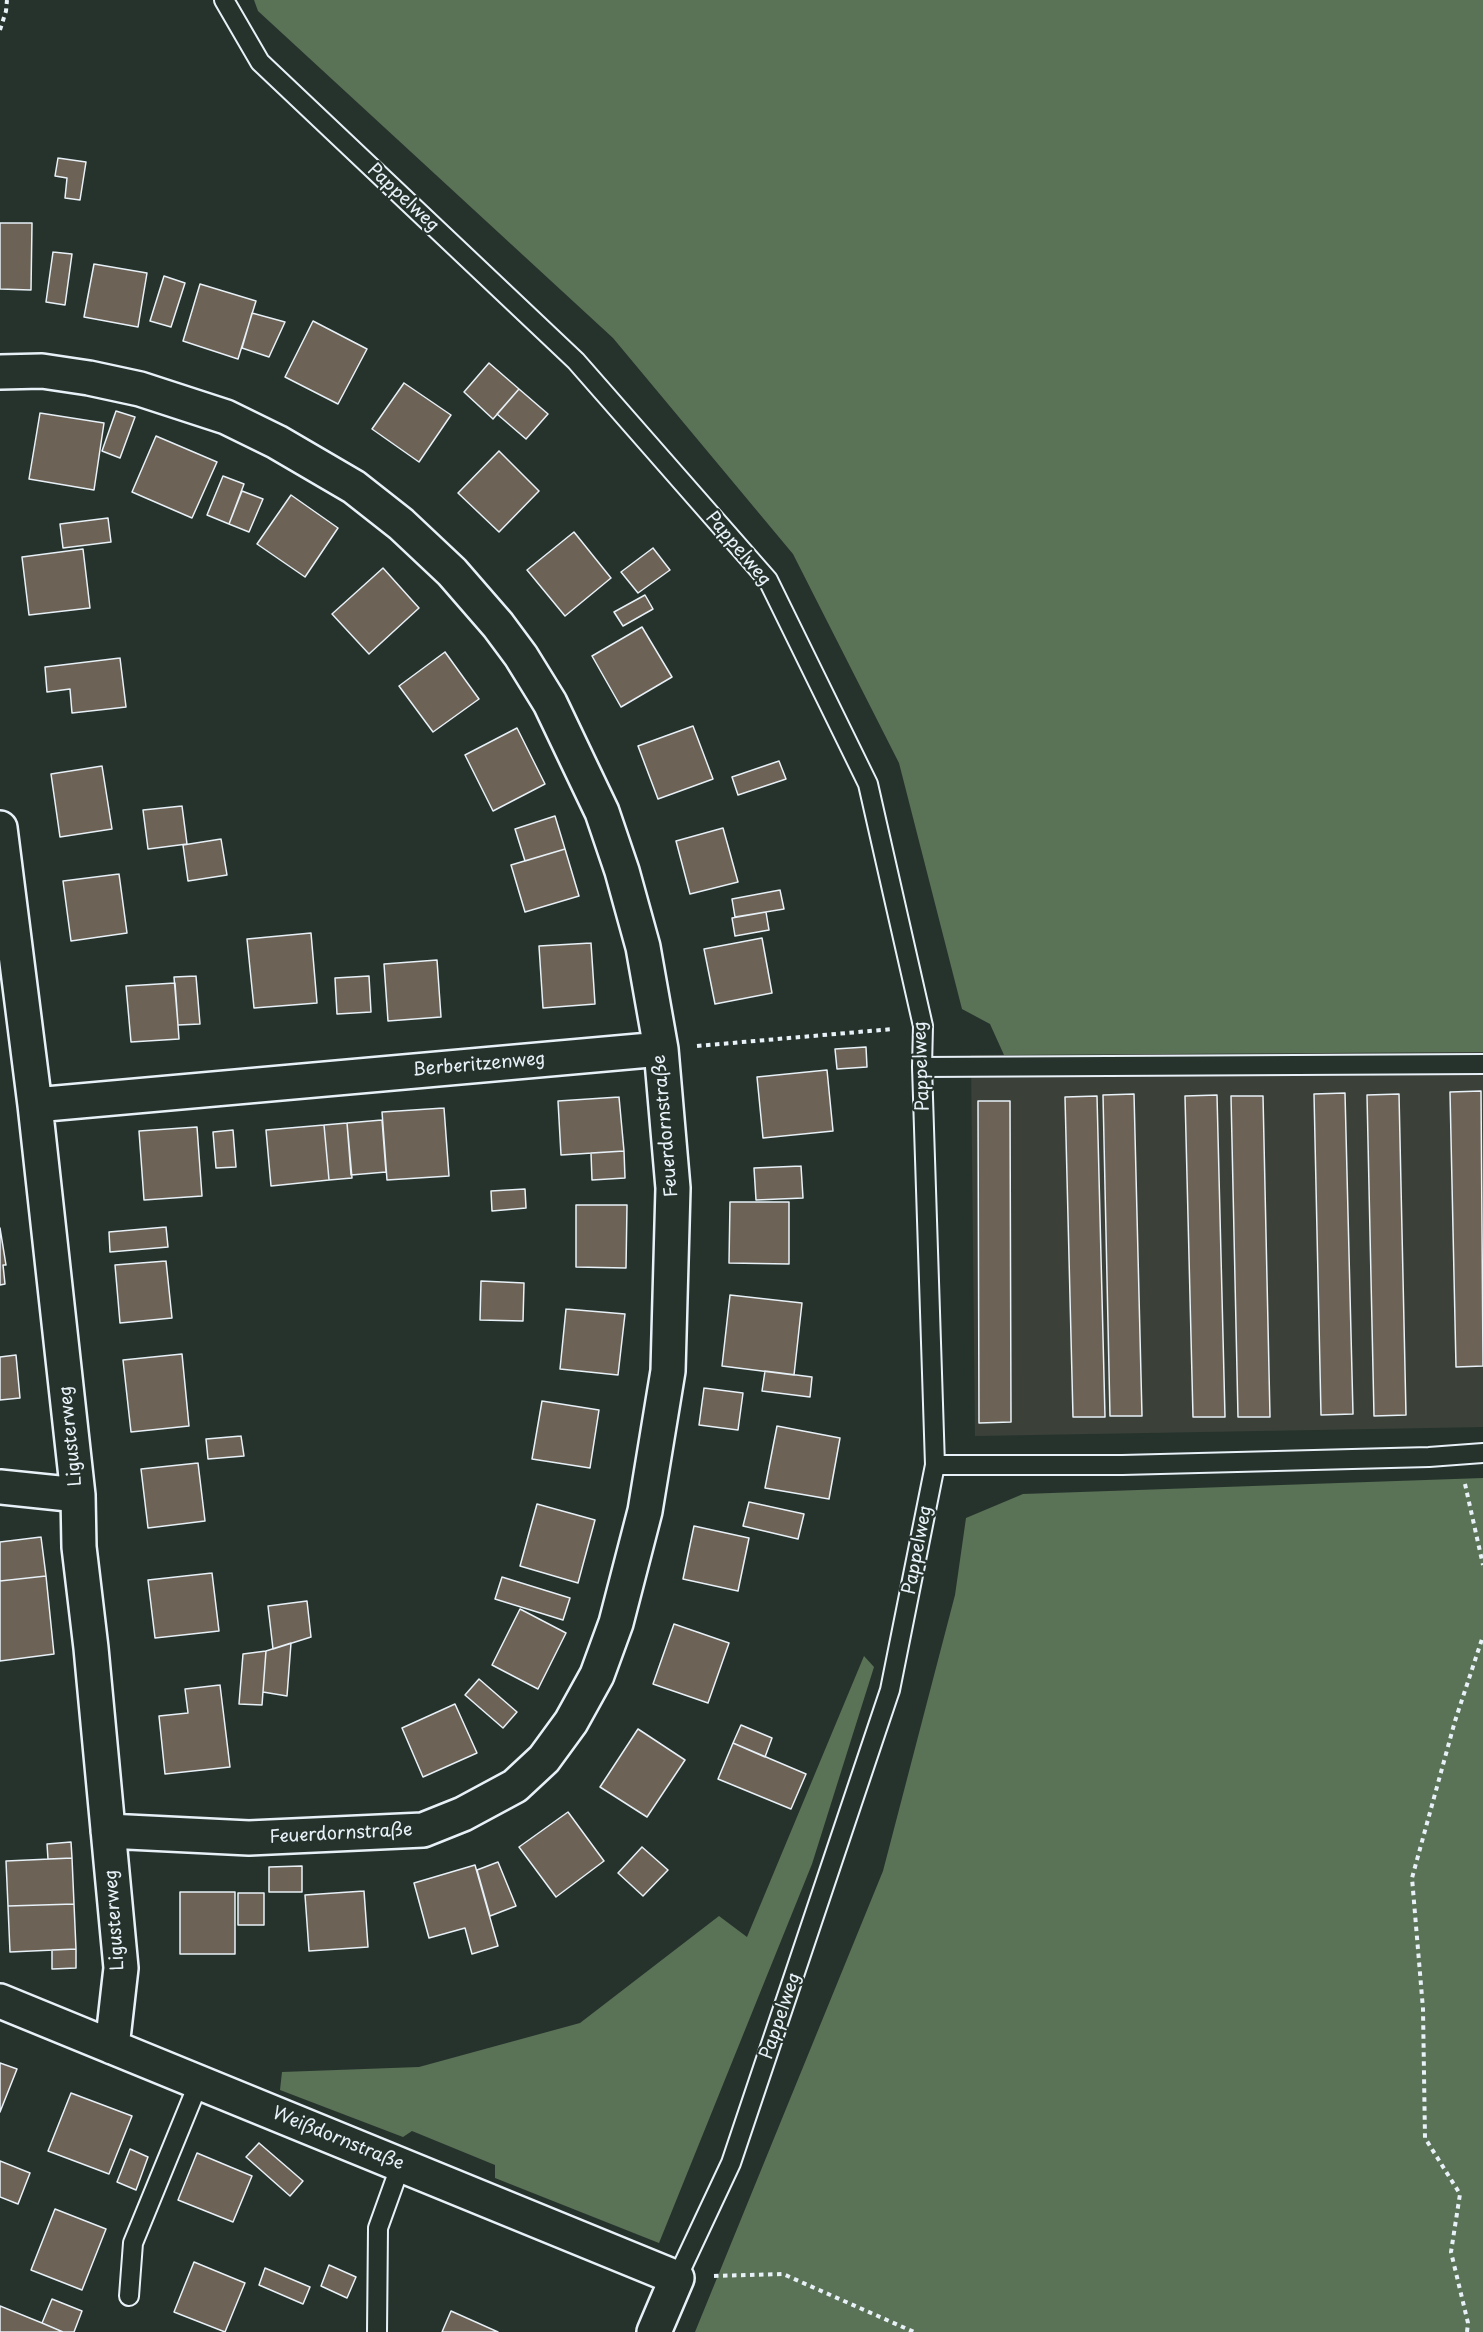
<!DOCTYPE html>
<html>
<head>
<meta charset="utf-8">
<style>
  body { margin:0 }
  canvas { display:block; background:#26332d }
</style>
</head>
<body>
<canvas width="1483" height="2332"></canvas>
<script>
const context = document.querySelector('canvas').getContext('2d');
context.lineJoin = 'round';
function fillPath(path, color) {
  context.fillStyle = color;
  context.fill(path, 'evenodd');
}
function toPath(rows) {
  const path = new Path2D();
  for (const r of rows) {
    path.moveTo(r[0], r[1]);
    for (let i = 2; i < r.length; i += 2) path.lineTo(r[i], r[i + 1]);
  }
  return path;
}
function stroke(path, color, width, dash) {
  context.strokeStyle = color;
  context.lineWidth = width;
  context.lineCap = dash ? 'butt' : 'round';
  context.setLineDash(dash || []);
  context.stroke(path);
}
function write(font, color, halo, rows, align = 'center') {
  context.font = font + ' "Playpen Sans",sans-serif';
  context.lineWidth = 4.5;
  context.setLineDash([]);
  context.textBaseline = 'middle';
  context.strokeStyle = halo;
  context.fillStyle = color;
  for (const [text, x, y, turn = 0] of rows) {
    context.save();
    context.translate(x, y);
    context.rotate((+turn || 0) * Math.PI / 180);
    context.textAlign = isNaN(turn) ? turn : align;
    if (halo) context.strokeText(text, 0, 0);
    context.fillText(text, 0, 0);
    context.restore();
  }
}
fillPath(toPath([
  [1483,1052,1483,1427,975,1436,971,1055]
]), '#3b4139');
fillPath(toPath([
  [254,0,1483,0,1483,1052,1004,1055,990,1024,962,1009,899,763,793,554,613,338,258,11],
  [1483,1478,1483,2332,695,2332,883,1871,955,1595,966,1518,1023,1494],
  [864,1656,874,1667,812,1864,659,2243,495,2178,495,2165,412,2131,403,2137,280,2090,282,2072,419,2067,580,2023,719,1916,747,1937]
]), '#5a7256');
const building = toPath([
  [58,158,86,162,80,200,65,198,67,178,55,176,58,158],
  [0,223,32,223,31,290,0,289,0,223],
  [53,252,72,254,65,305,46,302,53,252],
  [94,264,147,273,138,327,84,317,94,264],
  [164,276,185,283,171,327,150,321,164,276],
  [200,284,256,301,238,359,183,341,200,284],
  [252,313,285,322,269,357,242,348,252,313],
  [313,321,367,349,338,404,285,377,313,321],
  [489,363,519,389,493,419,464,392,489,363],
  [404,383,451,415,419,462,372,429,404,383],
  [519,389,548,414,526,439,497,414,519,389],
  [116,411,135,417,120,458,102,451,116,411],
  [40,413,104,423,94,490,29,479,40,413],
  [156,436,217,462,192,518,132,492,156,436],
  [499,451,539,491,499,532,458,493,499,451],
  [223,476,244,484,229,524,207,515,223,476],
  [242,491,263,499,249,532,229,524,242,491],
  [291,495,338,528,305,577,257,544,291,495],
  [108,518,111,542,63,548,60,524,108,518],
  [574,532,611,578,565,616,527,570,574,532],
  [653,548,670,570,638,593,621,572,653,548],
  [83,549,90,608,29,615,22,557,83,549],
  [383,568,419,608,369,654,332,614,383,568],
  [645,595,653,609,623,626,614,612,645,595],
  [642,627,672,677,621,707,592,656,642,627],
  [445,652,479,699,433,732,399,686,445,652],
  [120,658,126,707,72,713,70,689,47,692,45,667,120,658],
  [693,726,713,779,658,799,638,746,693,726],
  [517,728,545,784,493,811,465,755,517,728],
  [779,761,786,779,738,795,732,777,779,761],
  [102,766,112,829,60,837,51,774,102,766],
  [182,806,187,844,148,849,143,810,182,806],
  [555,816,565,849,525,861,515,829,555,816],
  [723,828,738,882,690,894,676,841,723,828],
  [221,839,227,875,188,881,183,845,221,839],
  [565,849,579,896,525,912,511,865,565,849],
  [119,874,127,933,71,941,63,881,119,874],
  [780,890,784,909,735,917,732,899,780,890],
  [766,912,769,930,735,936,732,918,766,912],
  [311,933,317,1003,254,1008,247,939,311,933],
  [762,938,772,993,715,1004,704,949,762,938],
  [591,943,595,1004,543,1008,539,946,591,943],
  [437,960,441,1017,388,1021,384,964,437,960],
  [196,976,200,1024,178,1025,174,977,196,976],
  [369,976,371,1012,337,1014,335,978,369,976],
  [175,983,179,1039,131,1042,126,986,175,983],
  [866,1047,867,1067,837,1069,835,1049,866,1047],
  [827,1070,833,1131,763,1138,757,1077,827,1070],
  [1481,1091,1483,1366,1456,1367,1450,1092,1481,1091],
  [1345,1093,1353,1414,1321,1415,1314,1094,1345,1093],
  [1134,1094,1142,1416,1110,1416,1103,1095,1134,1094],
  [1399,1094,1406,1415,1374,1416,1367,1095,1399,1094],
  [1217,1095,1225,1417,1193,1417,1185,1096,1217,1095],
  [1097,1096,1105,1417,1073,1417,1065,1097,1097,1096],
  [1231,1096,1263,1096,1270,1417,1238,1417,1231,1096],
  [619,1097,624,1151,561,1155,558,1101,619,1097],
  [978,1101,1010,1101,1011,1422,979,1423,978,1101],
  [444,1108,449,1176,387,1180,382,1112,444,1108],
  [382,1120,386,1172,351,1175,347,1123,382,1120],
  [347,1123,352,1178,329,1180,324,1125,347,1123],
  [324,1125,329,1180,271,1186,266,1130,324,1125],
  [197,1127,202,1196,144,1200,139,1131,197,1127],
  [233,1130,236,1167,216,1168,213,1132,233,1130],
  [624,1151,625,1178,592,1180,591,1153,624,1151],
  [801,1166,803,1198,756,1200,754,1168,801,1166],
  [525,1189,526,1208,492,1211,491,1191,525,1189],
  [730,1202,789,1202,789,1264,729,1263,730,1202],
  [576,1205,627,1205,626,1268,576,1267,576,1205],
  [166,1227,168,1247,110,1252,109,1232,166,1227],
  [0,1228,6,1265,3,1265,5,1284,0,1285,0,1228],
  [166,1261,172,1318,120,1323,115,1265,166,1261],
  [481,1281,524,1283,523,1321,480,1320,481,1281],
  [730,1295,802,1303,794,1375,722,1366,730,1295],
  [566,1309,625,1314,618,1375,560,1369,566,1309],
  [182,1354,189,1426,131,1432,123,1360,182,1354],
  [16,1355,20,1398,0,1400,0,1357,16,1355],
  [765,1371,812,1377,810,1397,762,1391,765,1371],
  [704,1388,743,1393,738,1430,699,1425,704,1388],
  [542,1401,599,1410,590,1468,532,1459,542,1401],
  [777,1426,840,1438,829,1499,765,1488,777,1426],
  [241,1436,244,1456,208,1459,206,1439,241,1436],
  [198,1463,205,1521,148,1528,141,1469,198,1463],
  [749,1502,804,1514,798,1539,743,1526,749,1502],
  [537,1504,595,1520,578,1583,520,1566,537,1504],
  [694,1526,749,1538,738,1591,683,1579,694,1526],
  [41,1537,46,1576,0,1581,0,1542,41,1537],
  [212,1573,219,1631,155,1638,148,1580,212,1573],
  [46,1576,54,1654,0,1661,0,1581,46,1576],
  [502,1577,570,1598,563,1620,495,1599,502,1577],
  [307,1601,311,1637,273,1649,268,1606,307,1601],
  [520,1609,566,1633,538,1689,492,1665,520,1609],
  [674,1624,729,1643,708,1703,653,1684,674,1624],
  [291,1643,287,1696,263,1692,266,1651,291,1643],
  [266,1651,262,1705,239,1704,243,1654,266,1651],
  [479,1679,517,1712,503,1728,465,1695,479,1679],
  [220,1685,230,1767,165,1774,159,1716,188,1713,185,1689,220,1685],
  [455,1704,477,1753,423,1777,402,1728,455,1704],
  [741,1725,772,1738,765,1757,733,1743,741,1725],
  [638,1729,685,1760,647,1817,600,1787,638,1729],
  [733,1743,806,1774,791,1809,718,1779,733,1743],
  [568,1812,604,1861,556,1897,519,1847,568,1812],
  [71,1842,72,1858,48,1859,47,1844,71,1842],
  [642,1847,668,1870,643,1896,618,1873,642,1847],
  [72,1858,74,1904,8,1906,6,1861,72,1858],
  [498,1862,516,1906,490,1916,477,1870,498,1862],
  [475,1865,498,1946,472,1954,465,1928,429,1938,414,1883,475,1865],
  [302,1866,302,1892,269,1892,269,1867,302,1866],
  [364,1891,368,1947,309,1951,305,1895,364,1891],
  [180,1892,235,1892,235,1954,180,1954,180,1892],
  [238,1893,264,1893,264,1925,238,1925,238,1893],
  [74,1904,76,1949,10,1952,8,1906,74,1904],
  [76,1949,76,1968,52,1969,52,1950,76,1949],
  [0,2063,17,2069,0,2112,0,2063],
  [71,2093,132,2116,109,2174,48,2151,71,2093],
  [259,2143,303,2181,290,2196,246,2157,259,2143],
  [130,2149,148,2157,136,2190,117,2182,130,2149],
  [197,2153,252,2176,233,2222,178,2200,197,2153],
  [0,2161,30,2173,18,2204,0,2197,0,2161],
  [55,2209,106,2229,82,2290,31,2270,55,2209],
  [194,2262,245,2283,225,2332,174,2312,194,2262],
  [329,2265,356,2277,347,2298,321,2286,329,2265],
  [265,2268,310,2287,303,2304,259,2285,265,2268],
  [52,2299,82,2311,74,2332,63,2332,42,2323,52,2299],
  [0,2306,42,2323,63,2332,0,2332,0,2306],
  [451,2311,498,2332,442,2332,451,2311]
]);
fillPath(building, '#6c6255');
stroke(building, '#e8f1f8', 1.5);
const lane = toPath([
  [224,0,260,62,576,361,768,580,868,784,923,1026,922,1067,935,1465,890,1690,731,2163,677,2278],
  [922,1067,1483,1064],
  [935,1465,1122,1465,1429,1457,1483,1453],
  [129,2296,133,2243,199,2082],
  [377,2332,378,2228,401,2164]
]);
const street = toPath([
  [0,372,42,371,89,378,140,389,226,417,277,442,354,487,401,524,452,572,498,625,521,656,550,703,602,812,622,871,643,947,661,1049,673,1188,668,1371,645,1511,616,1623,597,1675,571,1722,544,1759,515,1786,463,1814,423,1830,249,1838,108,1831],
  [0,828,35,1105,78,1495,79,1547,91,1648,121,1968,112,2047],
  [35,1105,661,1049],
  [0,1487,78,1495],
  [0,2001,677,2278,654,2332]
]);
stroke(lane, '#e8f1f8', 22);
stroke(street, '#e8f1f8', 38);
stroke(toPath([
  [0,30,6,11,7,0],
  [697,1046,893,1029],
  [1465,1484,1483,1565],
  [714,2276,783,2274,914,2332],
  [1467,2332,1468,2323,1451,2252,1460,2194,1425,2138,1423,2009,1412,1878,1455,1721,1483,1636]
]), '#e8f1f8', 4, [4.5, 4.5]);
stroke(lane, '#26332d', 18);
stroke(street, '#26332d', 33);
write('18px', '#e8f1f8', '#26332d', [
  ["Pappelweg",403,198,43],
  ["Pappelweg",738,549,50],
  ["Berberitzenweg",479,1065,-5],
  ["Pappelweg",922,1066,-92],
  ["Feuerdornstraße",666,1126,-95],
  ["Ligusterweg",71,1436,-96],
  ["Pappelweg",918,1550,-79],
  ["Feuerdornstraße",341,1834,-3],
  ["Ligusterweg",115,1920,-94],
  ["Pappelweg",781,2016,-71],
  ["Weißdornstraße",338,2139,22]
]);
</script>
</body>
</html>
